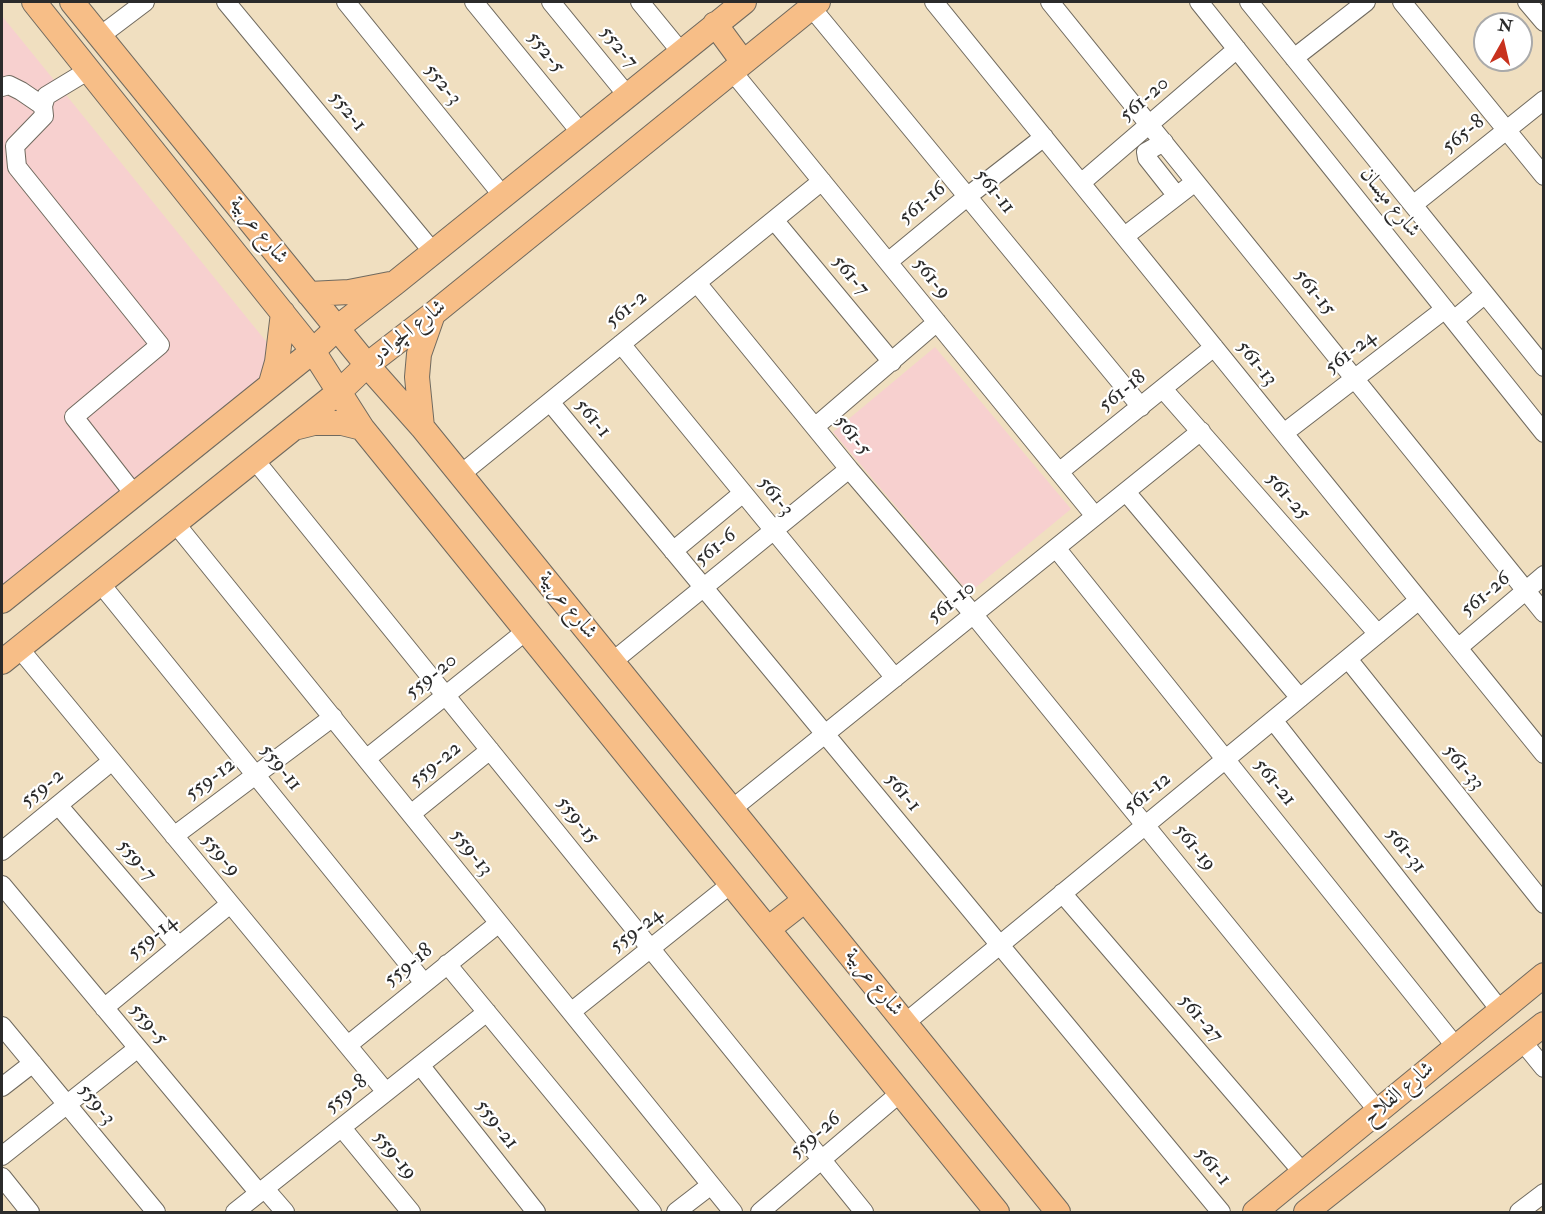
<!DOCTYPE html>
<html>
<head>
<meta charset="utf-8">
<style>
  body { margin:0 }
  #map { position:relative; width:1545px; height:1214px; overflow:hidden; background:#f0dfc0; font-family:"IM FELL Double Pica",serif }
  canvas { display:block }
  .frame { position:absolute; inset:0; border:3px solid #2b2b2b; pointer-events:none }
  .north { position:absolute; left:1473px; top:12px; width:60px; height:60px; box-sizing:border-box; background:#fff; border:2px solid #aaa; border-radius:50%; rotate:8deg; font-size:16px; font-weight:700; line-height:24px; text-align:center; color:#2b2b2b }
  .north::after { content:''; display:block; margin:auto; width:21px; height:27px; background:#c8321e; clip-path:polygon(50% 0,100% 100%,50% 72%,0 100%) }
</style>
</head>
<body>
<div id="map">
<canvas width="1545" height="1214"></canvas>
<div class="frame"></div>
<div class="north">N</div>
</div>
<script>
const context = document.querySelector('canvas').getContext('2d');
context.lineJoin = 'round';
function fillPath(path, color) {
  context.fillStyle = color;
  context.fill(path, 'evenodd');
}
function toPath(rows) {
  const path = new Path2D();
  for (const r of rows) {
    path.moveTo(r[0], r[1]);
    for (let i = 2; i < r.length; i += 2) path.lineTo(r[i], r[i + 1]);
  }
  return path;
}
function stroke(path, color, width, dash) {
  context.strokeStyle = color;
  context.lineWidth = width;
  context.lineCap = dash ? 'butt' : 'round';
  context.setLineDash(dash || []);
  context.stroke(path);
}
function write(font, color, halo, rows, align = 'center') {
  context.font = font + ' "IM FELL Double Pica",Amiri,serif';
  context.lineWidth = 4.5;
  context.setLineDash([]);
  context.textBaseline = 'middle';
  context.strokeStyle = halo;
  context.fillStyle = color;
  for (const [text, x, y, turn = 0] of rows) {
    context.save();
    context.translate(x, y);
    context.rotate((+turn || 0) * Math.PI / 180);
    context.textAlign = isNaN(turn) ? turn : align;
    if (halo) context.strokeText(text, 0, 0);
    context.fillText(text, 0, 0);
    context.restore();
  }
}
fillPath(toPath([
  [2,16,269,345,264,375,2,586],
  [935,347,1071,509,969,593,833,432]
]), '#f7d0cf');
const minor = toPath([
  [226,2,433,252],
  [346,2,503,196],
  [474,2,581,133],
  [551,2,627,95],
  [640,2,681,52],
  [934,2,1544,754],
  [1050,2,1544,613],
  [1199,2,1544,433],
  [1249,2,1544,367],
  [1402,2,1544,176],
  [1527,2,1544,22],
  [811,7,1141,407],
  [100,36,145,2],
  [1294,58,1366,2],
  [89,70,46,96,43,106,44,116,15,146,17,167,160,345,74,417,134,494],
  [732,71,1095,516],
  [2,87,9,85,21,91,43,106],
  [1164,142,1146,152,1147,158,1177,196],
  [1081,183,1237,49],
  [1413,205,1544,100],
  [774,220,892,362],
  [1125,236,1195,182],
  [888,262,968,196,1044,137],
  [697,283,849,469,973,614,1378,1111],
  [1454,320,1485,294],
  [621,344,895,678],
  [1163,389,1378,634],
  [550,402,1221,1212],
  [816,426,937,322],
  [1284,433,1445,309],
  [254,459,864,1212],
  [1059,472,1214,347],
  [461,474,822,181],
  [1126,492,1300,698],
  [175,523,733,1212],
  [1056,548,1456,1047],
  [673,551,743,493],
  [100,583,424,983],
  [19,648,386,1092],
  [1458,648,1544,575],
  [1348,659,1544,904],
  [612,662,849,469],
  [1273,720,1500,1010],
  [366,759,526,631],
  [58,805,179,946],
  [732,809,1201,431],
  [411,814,490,750],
  [174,836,333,717],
  [2,851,112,761],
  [2,885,259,1193],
  [1062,893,1304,1174],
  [447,964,652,1212],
  [104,1008,230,904],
  [571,1012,731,884],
  [905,1023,1419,600],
  [2,1026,156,1212],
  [1522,1041,1544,1068],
  [348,1045,499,923],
  [420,1065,536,1212],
  [2,1087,33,1063],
  [342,1128,411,1212],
  [2,1156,138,1048],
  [2,1177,30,1212],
  [265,1189,285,1212],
  [235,1212,487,1012],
  [676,1212,711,1185],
  [760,1212,900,1093],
  [1519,1212,1544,1193]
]);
const major = toPath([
  [34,2,313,351,362,428,997,1212],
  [72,2,367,365,422,427,1058,1212],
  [715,24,743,62],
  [309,294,349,292,390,284],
  [271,383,277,362,283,313],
  [422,427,417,377,419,354,433,314],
  [294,428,314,423,342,423,362,428],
  [2,601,313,351,337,328,395,283,744,2],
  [2,662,340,391,367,365,433,314,818,2],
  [768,929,805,900],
  [1255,1212,1544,975],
  [1306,1212,1544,1024]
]);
stroke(minor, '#706a5f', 20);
stroke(major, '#706a5f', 26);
stroke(minor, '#fff', 18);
stroke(major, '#f7be87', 24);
write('21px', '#2b2b2b', '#fff', [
  ["552-7",618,48,51],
  ["552-5",545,53,51],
  ["552-3",442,85,51],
  ["561-20",1145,100,-41],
  ["552-1",347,112,50],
  ["565-8",1464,135,-39],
  ["561-11",994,192,51],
  ["شارع ميسان",1389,203,51],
  ["561-16",923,204,-40],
  ["شارع عربية",258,231,51],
  ["561-7",850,276,50],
  ["561-9",931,279,51],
  ["561-15",1314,293,51],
  ["561-2",627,310,-39],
  ["شارع الچوادر",409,332,-38],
  ["561-24",1351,353,-38],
  ["561-13",1256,364,51],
  ["561-18",1123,392,-39],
  ["561-1",592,419,50],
  ["561-5",852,436,52],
  ["561-3",775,497,51],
  ["561-25",1287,497,49],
  ["561-6",716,548,-39],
  ["561-26",1486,595,-40],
  ["561-10",952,603,-39],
  ["شارع عربية",567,606,51],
  ["559-20",432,677,-39],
  ["559-22",436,765,-39],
  ["559-11",280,768,51],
  ["561-33",1463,768,51],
  ["559-12",211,780,-37],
  ["561-21",1274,783,51],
  ["559-2",43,789,-39],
  ["561-1",902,793,50],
  ["561-12",1148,794,-39],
  ["559-15",577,821,51],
  ["561-19",1194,848,51],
  ["561-31",1405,851,52],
  ["559-13",471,853,51],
  ["559-9",220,856,50],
  ["559-7",136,861,49],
  ["559-24",637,931,-38],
  ["559-14",153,938,-40],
  ["559-18",409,966,-39],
  ["شارع عربية",873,983,51],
  ["561-27",1200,1019,49],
  ["559-5",148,1025,50],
  ["شارع الفلاح",1399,1094,-40],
  ["559-8",347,1095,-39],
  ["559-3",96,1105,51],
  ["559-21",496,1125,52],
  ["559-26",816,1136,-41],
  ["559-19",394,1156,51],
  ["561-1",1212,1167,50]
]);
</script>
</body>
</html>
